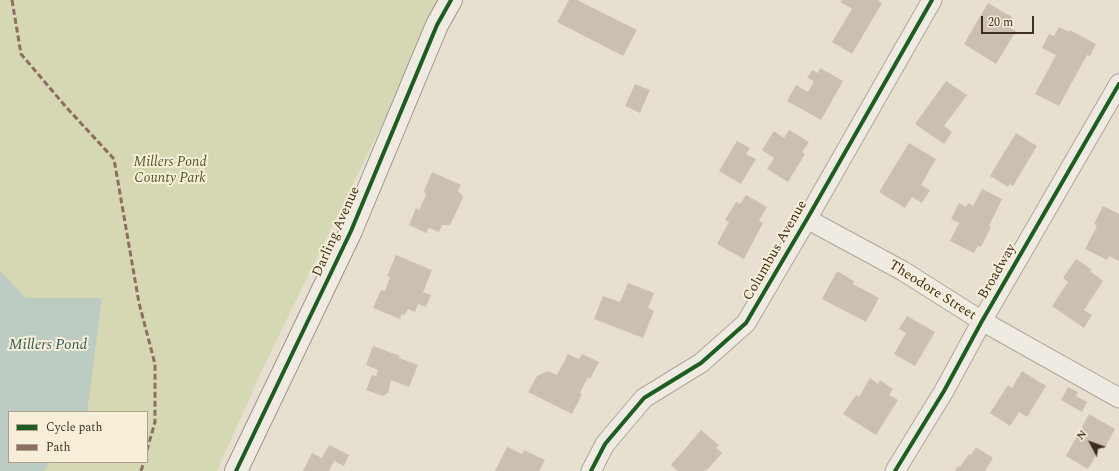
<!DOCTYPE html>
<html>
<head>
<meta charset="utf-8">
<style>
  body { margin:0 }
  #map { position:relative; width:1119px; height:471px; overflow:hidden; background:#e7e0d1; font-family:Spectral,serif }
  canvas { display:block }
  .legend { position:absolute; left:8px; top:411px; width:140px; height:52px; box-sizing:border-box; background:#f7eed8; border:1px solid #ada18e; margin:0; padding:5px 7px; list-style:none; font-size:12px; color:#3d2e20 }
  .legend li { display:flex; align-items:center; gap:8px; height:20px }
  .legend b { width:20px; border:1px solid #ada18e }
  .north { position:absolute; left:1071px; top:423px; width:40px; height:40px; -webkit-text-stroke:3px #f7eed8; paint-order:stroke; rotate:311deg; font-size:11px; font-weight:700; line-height:16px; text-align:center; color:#3d2e20 }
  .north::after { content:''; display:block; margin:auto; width:14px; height:18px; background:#3d2e20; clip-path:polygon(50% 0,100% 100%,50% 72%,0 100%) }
  .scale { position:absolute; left:981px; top:16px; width:53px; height:18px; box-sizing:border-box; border:2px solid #3d2e20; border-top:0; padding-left:5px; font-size:12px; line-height:14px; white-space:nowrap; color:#3d2e20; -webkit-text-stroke:3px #f7eed8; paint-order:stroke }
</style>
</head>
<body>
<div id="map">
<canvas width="1119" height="471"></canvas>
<ul class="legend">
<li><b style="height:5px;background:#1b5e20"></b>Cycle path</li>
<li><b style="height:5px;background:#8d6e63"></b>Path</li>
</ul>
<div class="north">N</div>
<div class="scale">20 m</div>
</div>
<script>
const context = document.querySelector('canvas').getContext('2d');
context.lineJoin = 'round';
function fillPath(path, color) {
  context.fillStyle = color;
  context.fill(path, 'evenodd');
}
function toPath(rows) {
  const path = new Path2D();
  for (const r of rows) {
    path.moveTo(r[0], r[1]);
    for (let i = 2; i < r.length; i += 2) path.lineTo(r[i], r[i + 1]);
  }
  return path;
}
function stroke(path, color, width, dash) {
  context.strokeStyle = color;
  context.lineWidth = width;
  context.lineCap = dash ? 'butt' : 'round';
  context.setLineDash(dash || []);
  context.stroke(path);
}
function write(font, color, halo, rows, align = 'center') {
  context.font = font + ' Spectral,serif';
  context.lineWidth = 4;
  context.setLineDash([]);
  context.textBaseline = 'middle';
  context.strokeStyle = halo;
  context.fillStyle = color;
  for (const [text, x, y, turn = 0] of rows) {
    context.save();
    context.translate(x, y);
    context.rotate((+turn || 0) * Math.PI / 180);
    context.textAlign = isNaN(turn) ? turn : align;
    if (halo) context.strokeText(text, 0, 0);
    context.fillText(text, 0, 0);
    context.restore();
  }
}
fillPath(toPath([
  [0,0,443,0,264,366,217,471,0,471],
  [9,412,147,412,147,462,9,462]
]), '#d6d7b3');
fillPath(toPath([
  [0,271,26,298,102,298,87,412,9,412,9,462,51,462,44,471,0,471]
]), '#bcccc2');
fillPath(toPath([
  [569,0,577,0,637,30,623,56,557,22],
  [842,0,877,0,882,3,852,54,832,42,852,9,840,2],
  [988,3,1012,17,1007,26,1016,31,996,64,964,44],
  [1059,27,1069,32,1070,30,1096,44,1090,56,1087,55,1059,106,1035,94,1056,55,1042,48,1049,34,1054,36],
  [820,68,843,81,821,120,787,101,796,85,808,92,814,81,807,78,812,70,818,73],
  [946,81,967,95,944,126,952,132,944,144,915,124],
  [635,84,650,90,640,113,625,106],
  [789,130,809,142,802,152,805,154,788,182,767,169,774,158,762,150,774,131,784,138],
  [1016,133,1037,146,1013,186,1010,184,1008,187,990,176],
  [737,141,750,148,746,154,756,159,741,184,719,171],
  [909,143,936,159,921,185,930,190,922,203,912,197,905,208,879,192],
  [432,172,461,185,458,191,462,195,463,198,451,223,449,225,442,225,439,232,429,228,426,233,409,225,416,208,419,210,426,195,424,191],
  [982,189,1002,199,989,226,991,227,981,247,978,246,974,253,950,241,959,223,951,219,959,203,966,207,968,203,973,206],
  [746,195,767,207,759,221,763,223,744,259,717,244,729,222,725,220,736,202,740,204],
  [1103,206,1119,214,1119,261,1109,256,1107,260,1085,249,1097,226,1094,224],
  [396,255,432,270,423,292,431,295,426,307,418,304,415,312,408,309,405,315,402,314,400,319,373,308,381,290,385,291,390,277,387,276],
  [1076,259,1091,269,1090,271,1103,281,1084,310,1092,315,1084,328,1052,306,1068,282,1063,278],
  [837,271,854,281,853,284,879,298,866,322,822,299],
  [628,283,654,293,648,308,654,311,643,338,594,319,603,296,620,302],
  [907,316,935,332,915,366,894,354,906,333,899,329],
  [373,346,400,356,399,358,418,365,409,387,391,380,388,393,383,396,366,390,372,375,376,376,378,370,366,365],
  [568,354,579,359,582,354,599,362,590,379,588,377,580,393,582,394,572,414,528,392,537,376,548,371,557,375],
  [1022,371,1046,386,1027,417,1019,412,1010,426,990,413,1008,385,1012,388],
  [870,378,878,384,880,380,893,389,889,395,898,400,876,435,843,414,856,395,859,397],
  [1068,387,1078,392,1076,396,1087,402,1082,412,1061,400],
  [1089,414,1115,429,1104,449,1101,447,1088,469,1066,456],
  [701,430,719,445,716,448,722,453,706,471,705,469,704,471,678,471,671,465],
  [329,445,349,455,344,466,334,461,329,471,303,471,312,453,322,458],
  [507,447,522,454,524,450,545,460,539,471,495,471],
  [976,447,993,458,985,471,955,471,958,466,960,467,969,454,971,455]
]), '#cbbfb2');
const street = toPath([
  [807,219,903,271,982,321,1119,398],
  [591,471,605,444,644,398,701,363,746,323,807,219,932,0],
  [895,471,944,391,982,321,1119,84]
]);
const secondary = toPath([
  [236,471,351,231,437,25,451,0]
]);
stroke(street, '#ada599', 21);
stroke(secondary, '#9c958a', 24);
stroke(street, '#efebe3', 19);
stroke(secondary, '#efebe3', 22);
stroke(toPath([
  [12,0,21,54,66,107,114,159,139,303,155,364,155,422,147,450],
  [141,471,144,462]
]), '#8d6e63', 3, [6, 3]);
stroke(toPath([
  [236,471,351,231,437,25,451,0],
  [591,471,605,444,644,398,701,363,746,323,807,219,932,0],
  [895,471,944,391,982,321,1119,84]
]), '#1b5e20', 4);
write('italic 14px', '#4d5a26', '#f7eed8', [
  ["Millers Pond",170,163],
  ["County Park",170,179]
]);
write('14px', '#3d2e20', '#f7eed8', [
  ["Darling Avenue",337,232,-66],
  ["Columbus Avenue",776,251,-60],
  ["Broadway",998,272,-60],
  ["Theodore Street",932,291,32]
]);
write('italic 15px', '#2f5d5a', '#f7eed8', [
  ["Millers Pond",48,346]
]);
</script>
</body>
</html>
